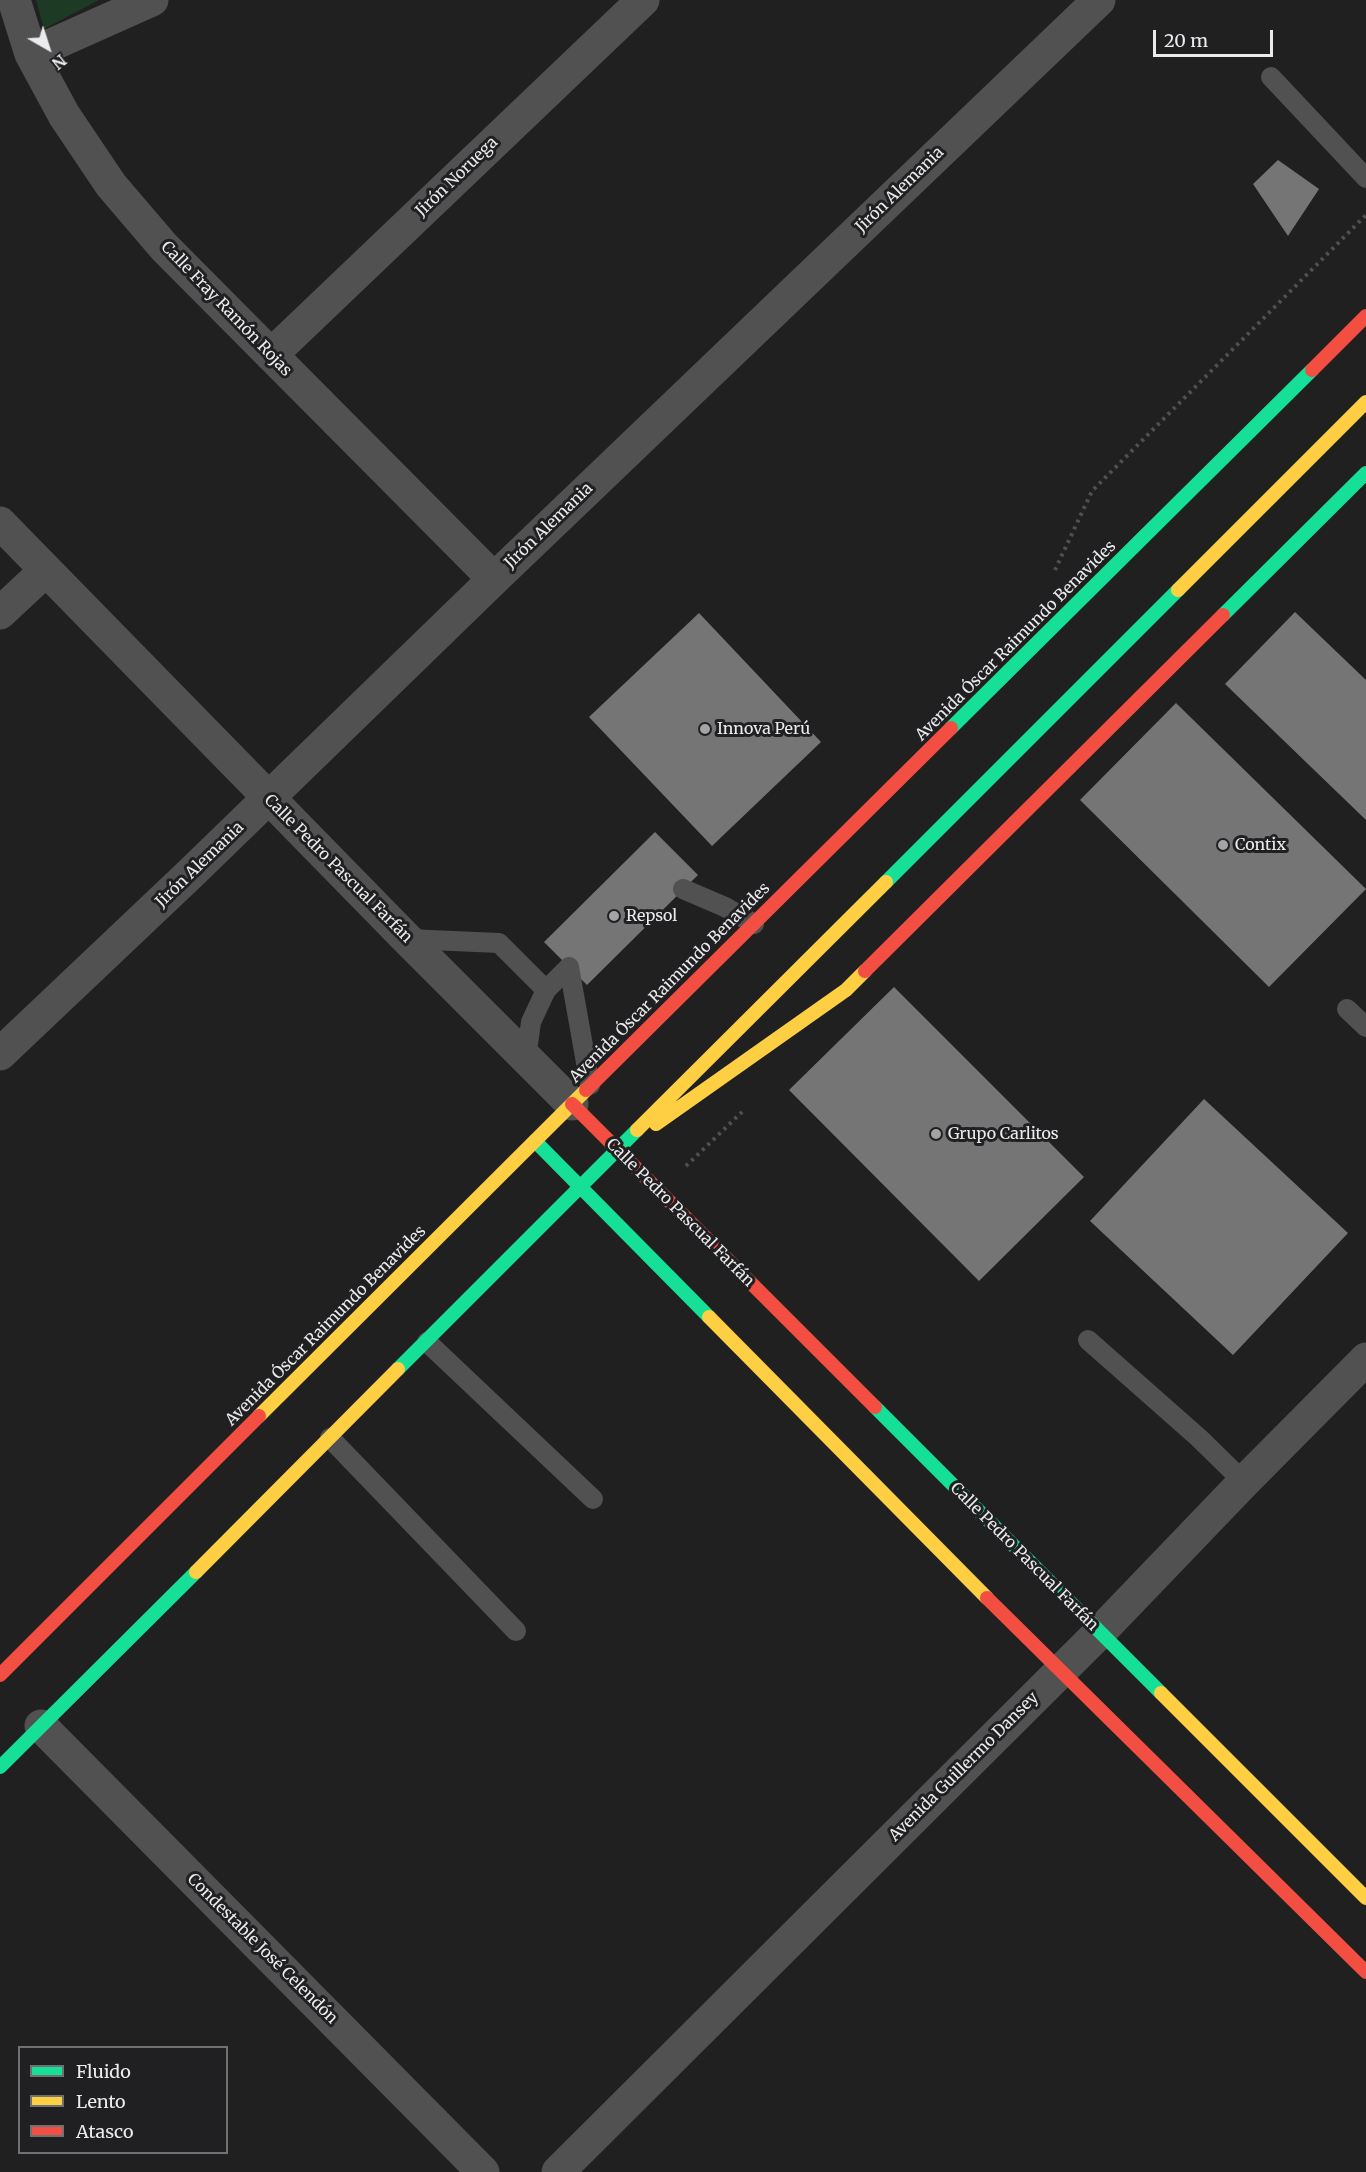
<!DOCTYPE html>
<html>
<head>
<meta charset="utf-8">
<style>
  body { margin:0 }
  #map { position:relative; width:1366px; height:2172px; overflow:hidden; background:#202021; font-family:Merriweather,serif }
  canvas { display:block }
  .legend { position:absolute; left:18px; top:2046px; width:210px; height:108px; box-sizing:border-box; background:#201f22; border:2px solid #717173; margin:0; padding:8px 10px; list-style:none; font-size:18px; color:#ebebed }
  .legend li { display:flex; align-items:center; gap:12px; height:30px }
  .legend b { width:30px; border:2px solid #717173 }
  .north { position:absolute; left:18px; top:18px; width:60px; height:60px; -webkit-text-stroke:4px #201f22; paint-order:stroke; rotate:141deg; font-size:16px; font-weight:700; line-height:24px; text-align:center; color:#ebebed }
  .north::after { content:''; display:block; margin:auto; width:21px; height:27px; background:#ebebed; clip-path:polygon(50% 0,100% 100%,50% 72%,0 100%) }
  .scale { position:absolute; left:1153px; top:30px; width:120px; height:27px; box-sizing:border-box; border:3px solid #ebebed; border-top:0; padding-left:8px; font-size:18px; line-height:21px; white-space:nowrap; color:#ebebed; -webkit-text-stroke:4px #201f22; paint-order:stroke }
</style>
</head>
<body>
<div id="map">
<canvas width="1366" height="2172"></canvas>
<ul class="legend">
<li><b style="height:8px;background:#16e098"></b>Fluido</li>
<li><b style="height:8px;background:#ffcf43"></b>Lento</li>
<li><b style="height:8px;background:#f24e42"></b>Atasco</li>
</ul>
<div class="north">N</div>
<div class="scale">20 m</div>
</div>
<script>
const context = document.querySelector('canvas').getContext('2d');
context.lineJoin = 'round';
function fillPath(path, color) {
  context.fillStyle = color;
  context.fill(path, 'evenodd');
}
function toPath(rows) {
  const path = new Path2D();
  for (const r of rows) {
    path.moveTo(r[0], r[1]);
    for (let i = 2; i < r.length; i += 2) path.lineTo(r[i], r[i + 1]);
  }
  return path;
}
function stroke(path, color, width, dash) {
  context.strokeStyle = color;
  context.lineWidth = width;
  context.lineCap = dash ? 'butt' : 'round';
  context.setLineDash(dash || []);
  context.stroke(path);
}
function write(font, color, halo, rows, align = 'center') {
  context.font = font + ' Merriweather,serif';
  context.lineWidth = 6;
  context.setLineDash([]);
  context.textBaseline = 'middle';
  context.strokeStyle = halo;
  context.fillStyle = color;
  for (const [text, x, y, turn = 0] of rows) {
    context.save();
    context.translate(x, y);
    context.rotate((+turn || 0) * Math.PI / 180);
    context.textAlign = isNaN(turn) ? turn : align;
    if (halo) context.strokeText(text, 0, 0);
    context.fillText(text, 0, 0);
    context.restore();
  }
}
fillPath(toPath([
  [36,0,99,0,44,29]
]), '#1d3a25');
fillPath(toPath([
  [1278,160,1319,189,1288,236,1253,184],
  [1295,612,1366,680,1366,820,1225,684],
  [699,613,821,742,712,846,589,717],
  [1176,703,1366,889,1269,987,1080,800],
  [655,832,698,875,587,985,544,942],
  [894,987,1084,1177,979,1281,789,1090],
  [1204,1099,1348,1233,1233,1355,1090,1221]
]), '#757575');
stroke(toPath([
  [1055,570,1092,491,1366,215],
  [686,1166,743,1111]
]), '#505050', 4, [3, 4.5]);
stroke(toPath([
  [1271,77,1366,178],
  [683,889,725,907,754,924],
  [407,939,499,943,546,990],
  [569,967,590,1085],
  [1347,1009,1366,1027],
  [526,1059,531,1022,546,990,569,967],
  [1088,1340,1199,1438,1244,1482],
  [427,1342,593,1499],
  [330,1438,516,1631]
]), '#515151', 20);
stroke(toPath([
  [14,0,31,54,64,115,111,185,164,247,494,579],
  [31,54,152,0],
  [271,355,643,0],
  [0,523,407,939,572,1104],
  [0,613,45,571],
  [0,1054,190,874,494,579,1099,0],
  [41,1726,483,2172],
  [558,2172,1100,1632,1244,1482,1366,1359]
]), '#515151', 33);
stroke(toPath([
  [1223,615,1366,473],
  [951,728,1312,370],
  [886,882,1178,590],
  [535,1141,709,1317],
  [398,1369,637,1130],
  [875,1407,1161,1693],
  [0,1767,196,1572]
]), '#16e098', 14);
stroke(toPath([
  [1178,590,1366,402],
  [656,1124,846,990,865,971],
  [637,1130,886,882],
  [709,1317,987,1598],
  [259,1416,586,1090],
  [196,1572,398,1369],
  [1161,1693,1366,1898]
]), '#ffcf43', 14);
stroke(toPath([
  [1312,370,1366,316],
  [865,971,1223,615],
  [586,1090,951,728],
  [572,1104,875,1407],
  [987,1598,1366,1972],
  [0,1675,259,1416]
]), '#f24e42', 14);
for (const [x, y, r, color] of [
  [705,729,6,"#a4a4a6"],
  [1223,845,6,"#a4a4a6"],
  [614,916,6,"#a4a4a6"],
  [936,1134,6,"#a4a4a6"]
]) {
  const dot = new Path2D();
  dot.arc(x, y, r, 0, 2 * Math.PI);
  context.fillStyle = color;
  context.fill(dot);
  stroke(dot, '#201f22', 2);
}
write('16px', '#ebebed', '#201f22', [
  ["Jirón Noruega",457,177,-44],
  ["Jirón Alemania",900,190,-44],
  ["Calle Fray Ramón Rojas",226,309,46],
  ["Jirón Alemania",549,526,-44],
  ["Avenida Óscar Raimundo Benavides",1016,641,-45],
  ["Jirón Alemania",200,865,-44],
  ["Calle Pedro Pascual Farfán",338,869,45],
  ["Avenida Óscar Raimundo Benavides",670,983,-45],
  ["Calle Pedro Pascual Farfán",680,1213,45],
  ["Avenida Óscar Raimundo Benavides",326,1326,-45],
  ["Calle Pedro Pascual Farfán",1024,1557,45],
  ["Avenida Guillermo Dansey",964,1767,-45],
  ["Condestable José Celendón",262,1949,45]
]);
write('16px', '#ebebed', '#201f22', [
  ["Innova Perú",717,729],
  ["Contix",1235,845],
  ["Repsol",626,916],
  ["Grupo Carlitos",948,1134]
], 'left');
</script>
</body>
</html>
